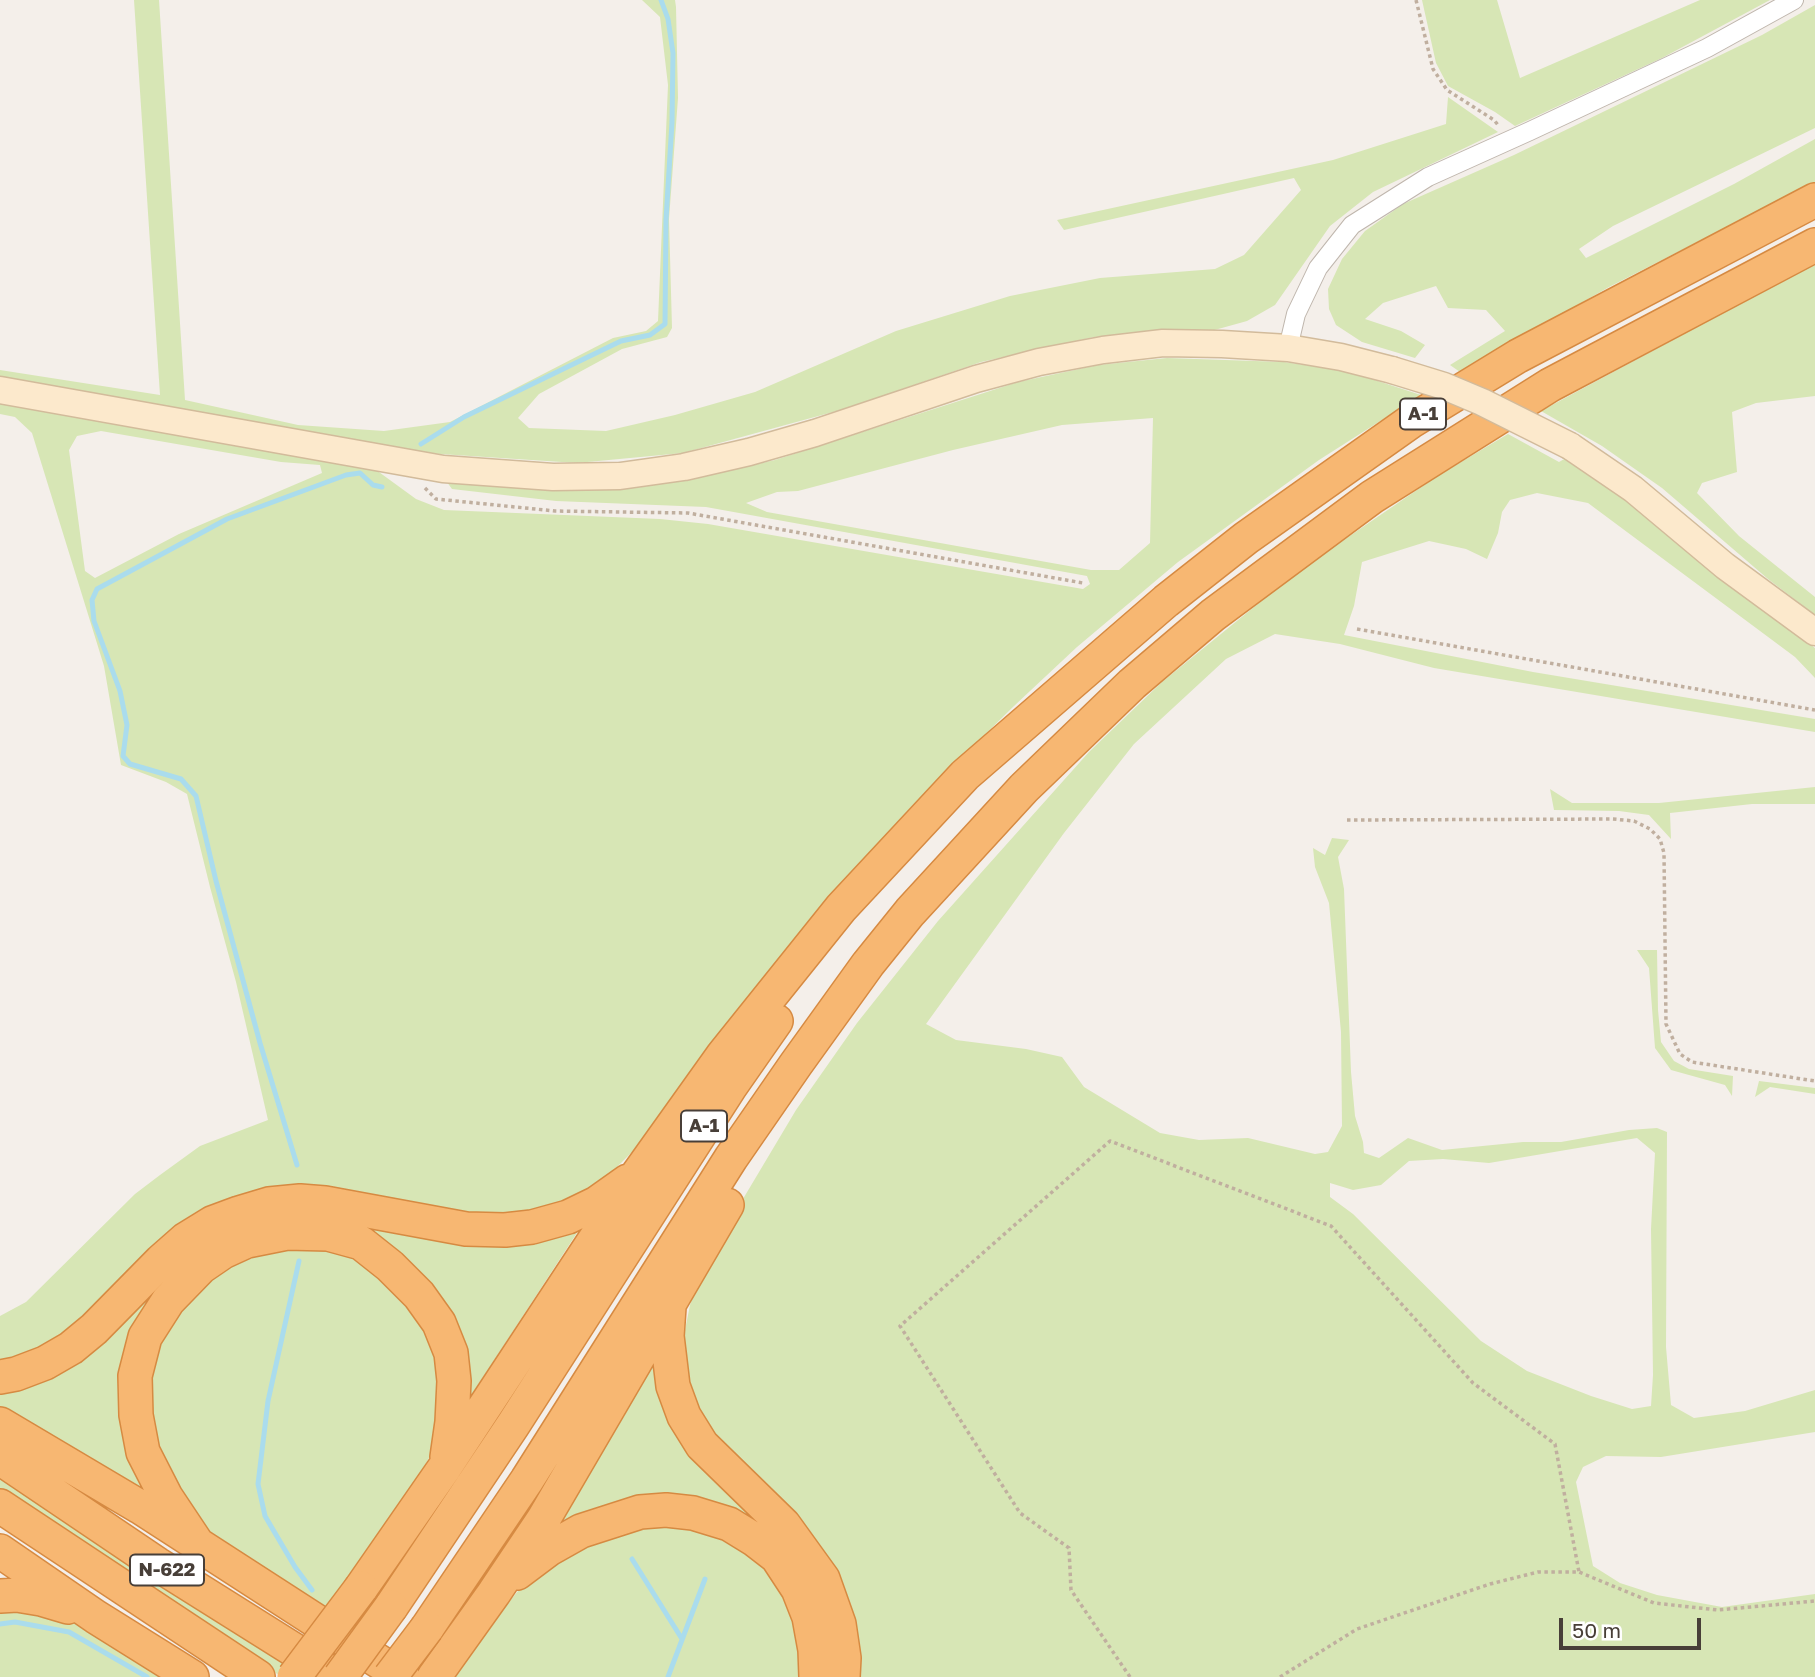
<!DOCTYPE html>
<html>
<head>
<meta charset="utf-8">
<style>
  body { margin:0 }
  #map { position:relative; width:1815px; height:1677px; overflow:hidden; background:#f4efea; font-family:"Golos Text",sans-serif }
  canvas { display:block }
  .scale { position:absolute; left:1559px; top:1618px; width:142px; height:32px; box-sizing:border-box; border:4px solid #483f38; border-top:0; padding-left:9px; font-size:21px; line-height:24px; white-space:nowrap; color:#483f38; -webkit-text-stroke:5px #fff; paint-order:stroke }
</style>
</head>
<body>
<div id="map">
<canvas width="1815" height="1677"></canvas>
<div class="scale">50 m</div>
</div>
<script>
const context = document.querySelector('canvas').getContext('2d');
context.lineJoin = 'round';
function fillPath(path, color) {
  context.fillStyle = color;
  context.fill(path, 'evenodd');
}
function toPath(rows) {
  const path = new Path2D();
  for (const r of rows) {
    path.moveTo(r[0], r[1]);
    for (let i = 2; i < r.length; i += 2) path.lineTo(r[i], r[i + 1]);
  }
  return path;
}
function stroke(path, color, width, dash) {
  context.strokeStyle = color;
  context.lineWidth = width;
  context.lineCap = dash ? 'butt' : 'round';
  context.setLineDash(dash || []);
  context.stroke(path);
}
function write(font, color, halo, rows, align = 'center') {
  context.font = font + ' "Golos Text",sans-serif';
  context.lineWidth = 7;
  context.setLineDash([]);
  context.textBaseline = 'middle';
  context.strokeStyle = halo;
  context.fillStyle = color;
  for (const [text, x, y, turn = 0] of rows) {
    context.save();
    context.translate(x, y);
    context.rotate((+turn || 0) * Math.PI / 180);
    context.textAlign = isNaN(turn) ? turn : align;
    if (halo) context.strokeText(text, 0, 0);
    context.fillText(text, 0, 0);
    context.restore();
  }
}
fillPath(toPath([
  [134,0,159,0,185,400,298,425,384,431,450,422,613,338,646,331,658,321,668,85,660,17,642,0,675,0,676,7,678,98,669,219,672,328,667,337,622,349,539,394,518,418,529,428,606,431,675,415,755,392,896,331,1010,296,1100,278,1215,269,1244,255,1301,190,1294,178,1064,230,1057,220,1333,160,1446,124,1448,97,1498,132,1373,192,1330,226,1275,305,1247,321,1211,331,1094,337,981,362,844,409,683,453,577,463,425,453,0,379,0,370,160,395],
  [1422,0,1497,0,1520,78,1700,0,1770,0,1662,58,1515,126,1495,112,1448,86,1436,63],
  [1815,5,1815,128,1613,226,1579,249,1586,258,1734,184,1815,139,1815,182,1609,287,1460,372,1450,365,1505,331,1486,310,1448,308,1436,286,1383,303,1365,319,1401,331,1425,345,1415,358,1362,342,1336,325,1329,309,1328,289,1342,259,1365,231,1403,204,1514,155,1762,35],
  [1815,263,1815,396,1756,403,1732,412,1737,472,1702,483,1697,493,1739,536,1815,597,1815,615,1768,579,1662,488,1602,446,1541,411],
  [1167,358,1284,362,1347,371,1421,395,1319,460,1178,562,1077,647,1014,706,910,808,814,918,640,1144,612,1172,580,1197,549,1210,503,1217,200,1212,157,1242,70,1333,45,1351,0,1365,0,1316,26,1302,135,1194,160,1175,200,1146,268,1120,236,982,210,887,187,794,166,782,121,765,104,666,32,433,15,417,0,414,0,401,372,467,416,499,444,510,660,519,708,524,1083,589,1090,584,1087,576,706,507,556,501,452,489,444,478,553,490,635,488,697,478,775,460,1018,382,1098,365],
  [1153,418,1150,543,1119,570,1091,570,767,512,746,503,777,492,798,491,953,450,1062,425],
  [101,431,281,462,320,465,322,473,179,534,95,578,85,571,69,450,77,436],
  [1508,434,1559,462,1566,458,1608,487,1815,648,1815,678,1795,657,1588,503,1537,493,1510,500,1502,512,1498,533,1487,559,1466,549,1429,541,1362,562,1354,606,1344,635,1533,672,1815,719,1815,732,1434,668,1340,644,1275,634,1226,659,1134,744,1064,833,926,1024,956,1040,1026,1049,1062,1057,1084,1087,1160,1133,1199,1140,1248,1138,1315,1154,1328,1152,1342,1126,1341,1032,1329,903,1315,867,1313,848,1325,855,1332,838,1349,840,1338,857,1344,889,1351,1072,1355,1116,1363,1142,1364,1153,1379,1158,1408,1138,1442,1150,1523,1142,1561,1142,1629,1130,1657,1128,1667,1132,1666,1347,1671,1405,1694,1418,1745,1411,1815,1390,1815,1432,1661,1457,1606,1456,1583,1467,1576,1482,1593,1566,1620,1583,1657,1595,1722,1607,1815,1594,1815,1677,857,1677,707,1428,690,1394,681,1350,690,1305,703,1266,796,1110,857,1023,938,921,1089,752,1162,682,1297,572,1436,477],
  [1637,1138,1655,1153,1651,1229,1653,1375,1651,1406,1632,1409,1591,1396,1527,1371,1481,1341,1353,1214,1330,1197,1330,1183,1353,1190,1381,1185,1409,1161,1443,1159,1489,1163],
  [1815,787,1815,804,1752,804,1670,813,1671,839,1649,815,1619,811,1554,810,1550,789,1572,803,1659,803],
  [1637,950,1657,950,1658,1010,1661,1042,1674,1061,1689,1069,1733,1076,1732,1096,1725,1085,1671,1070,1655,1048,1649,968],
  [1759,1081,1815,1088,1815,1094,1770,1087,1755,1097],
  [333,1214,415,1234,475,1242,537,1239,584,1222,467,1402,462,1353,447,1316,417,1274,374,1245,332,1226,291,1223,241,1230,204,1247,172,1273,139,1322,122,1373,126,1437,155,1503,0,1410,0,1391,11,1389,50,1372,90,1345,135,1303,176,1257,224,1227,273,1215],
  [330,1248,374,1267,399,1289,436,1348,442,1411,430,1456,412,1490,327,1615,206,1530,160,1457,148,1415,149,1353,204,1273,249,1251],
  [657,1352,792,1546,819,1619,719,1511,545,1536],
  [0,1474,311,1677,282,1677,251,1657,0,1493],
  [649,1525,693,1526,732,1540,763,1559,798,1621,802,1677,452,1677,484,1631,524,1584,570,1551],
  [28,1609,67,1620,102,1635,169,1677,0,1677,0,1610]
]), '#d7e6b5');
stroke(toPath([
  [421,444,464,417,621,341,650,335,665,324,666,220,672,122,673,53,668,19,661,0],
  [297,1165,260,1043,216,881,196,796,181,779,130,764,123,756,127,725,120,691,94,621,92,600,97,589,227,519,346,475,360,473,373,485,382,487],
  [299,1261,268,1401,258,1484,265,1516,295,1567,312,1590],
  [632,1559,682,1639],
  [0,1624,15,1622,69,1632,147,1677],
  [668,1677,705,1579]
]), '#aadced', 5);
const street = toPath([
  [1288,348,1296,314,1318,268,1352,225,1428,177,1530,131,1707,48,1794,0]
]);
const secondary = toPath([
  [0,390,443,469,553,477,620,476,684,467,749,452,815,433,976,379,1039,362,1103,350,1163,343,1222,344,1288,348,1341,357,1392,370],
  [1570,446,1633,489,1725,566,1815,632]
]);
const highway = toPath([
  [669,1307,667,1336,673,1386,684,1416,702,1445,784,1525,823,1579,839,1624,844,1658,843,1677],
  [0,1377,16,1374,45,1363,71,1348,94,1329,161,1261,186,1239,212,1223,239,1213,269,1204,300,1201,325,1203,466,1229,505,1230,532,1227,568,1217,597,1203,628,1181],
  [0,1424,140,1507,403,1677],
  [0,1458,157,1564,337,1677],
  [0,1506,258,1677],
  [198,1545,166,1497,143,1452,136,1415,135,1376,145,1337,168,1301,201,1267,223,1252,247,1241,287,1233,328,1234,361,1243,390,1266,419,1295,439,1323,451,1353,454,1381,452,1422,447,1457],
  [0,1551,96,1617,192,1677],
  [517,1573,549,1549,581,1531,640,1512,666,1510,693,1513,729,1524,755,1540,777,1557,798,1589,809,1617,815,1650,816,1677],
  [361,1588,445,1467,638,1174,723,1055,841,908,965,775,1166,601,1246,538,1410,422,1518,356,1815,200],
  [0,1596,17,1595,41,1599,68,1607],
  [391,1607,513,1425,730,1087,776,1021],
  [427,1628,527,1480,731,1158,796,1064,868,964,910,912,1024,788,1132,684,1213,615,1372,497,1550,385,1815,245],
  [434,1677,494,1593,543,1520,727,1205]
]);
stroke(street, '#bfb6ad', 20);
stroke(secondary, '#d2bb9b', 29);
stroke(highway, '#d68a42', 36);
stroke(toPath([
  [1416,0,1433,69,1447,90,1494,120,1498,125],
  [425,488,436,499,555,511,688,513,1083,583],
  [1357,629,1815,710],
  [1347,820,1613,819,1634,821,1650,829,1660,839,1664,853,1666,1024,1680,1054,1692,1062,1815,1081],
  [1130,1677,1071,1590,1069,1548,1020,1513,900,1326,1110,1141,1331,1226,1473,1383,1555,1444,1579,1572],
  [1280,1677,1357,1629,1490,1584,1538,1572,1579,1572,1654,1603,1718,1610,1815,1601]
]), '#c0af9f', 3.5, [3.5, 3.5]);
stroke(street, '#fff', 18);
stroke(secondary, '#fce9cc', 26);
stroke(highway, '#f7b772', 33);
const secondaryBridge = toPath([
  [1392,370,1444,386,1482,402,1570,446]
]);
const highwayBridge = toPath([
  [294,1677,361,1588],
  [340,1677,391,1607],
  [390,1677,427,1628]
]);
stroke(secondaryBridge, '#d2bb9b', 29, []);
stroke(highwayBridge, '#d68a42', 36, []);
stroke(secondaryBridge, '#fce9cc', 26);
stroke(highwayBridge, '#f7b772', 33);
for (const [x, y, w] of [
  [1423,414,46],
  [704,1126,46],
  [167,1570,74]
]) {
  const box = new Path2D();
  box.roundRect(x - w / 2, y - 15.5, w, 31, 5);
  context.fillStyle = '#fff';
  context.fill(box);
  stroke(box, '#483f38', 2);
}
write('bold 19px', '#483f38', null, [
  ["A-1",1423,414],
  ["A-1",704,1126],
  ["N-622",167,1570]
]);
</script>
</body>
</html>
